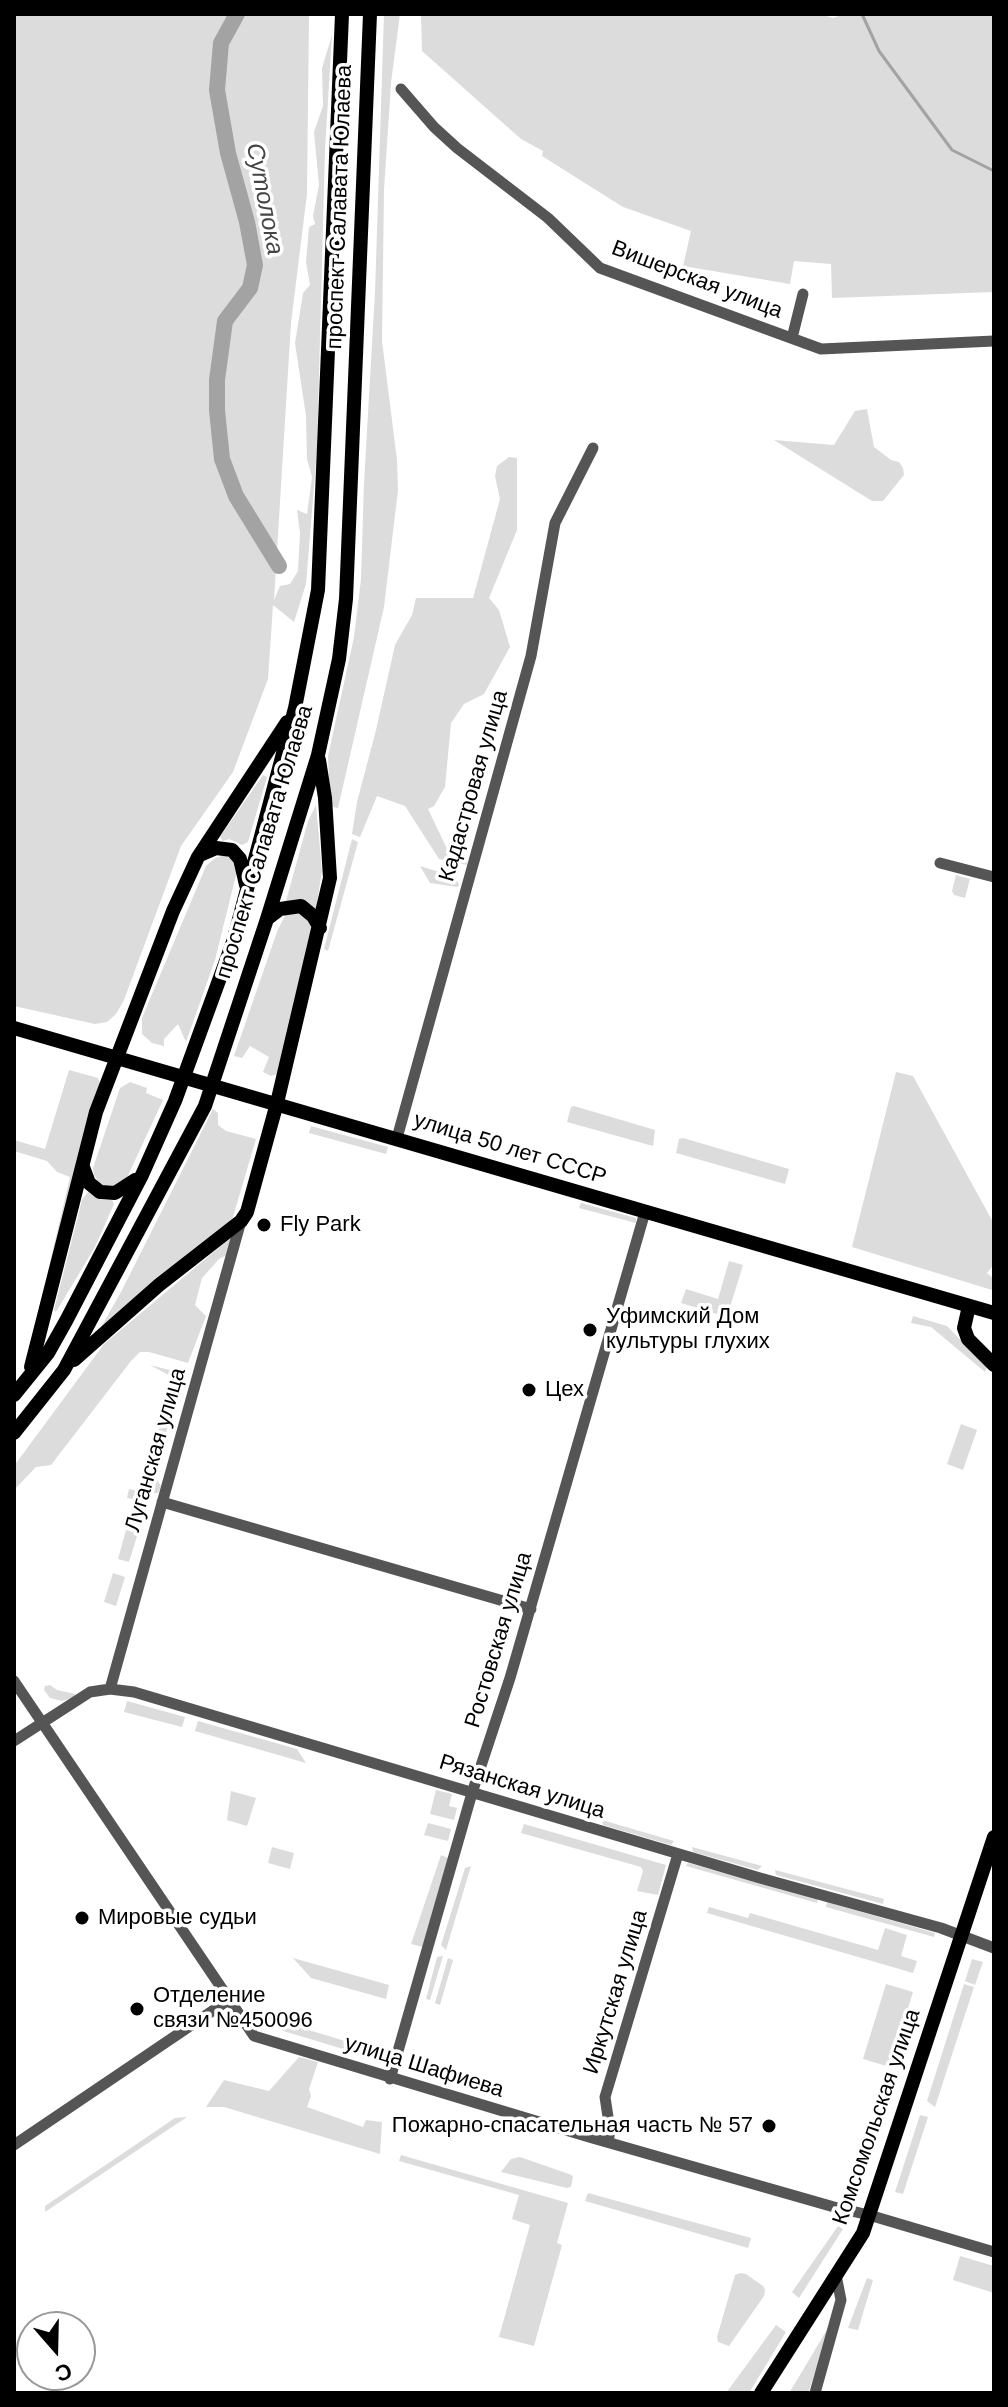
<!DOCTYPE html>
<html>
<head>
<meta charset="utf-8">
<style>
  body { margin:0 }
  #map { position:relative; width:1008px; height:2407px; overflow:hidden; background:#fff; font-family:Arial,sans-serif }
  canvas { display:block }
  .frame { position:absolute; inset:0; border:16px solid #000; pointer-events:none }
  .north { position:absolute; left:16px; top:2311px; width:80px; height:80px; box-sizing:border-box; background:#fff; border:2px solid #999; border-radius:50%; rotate:160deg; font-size:22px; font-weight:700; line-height:32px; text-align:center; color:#000 }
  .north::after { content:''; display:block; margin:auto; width:28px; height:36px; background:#000; clip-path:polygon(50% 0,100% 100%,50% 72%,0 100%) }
</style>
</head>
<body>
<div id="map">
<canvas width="1008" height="2407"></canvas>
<div class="frame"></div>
<div class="north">С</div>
</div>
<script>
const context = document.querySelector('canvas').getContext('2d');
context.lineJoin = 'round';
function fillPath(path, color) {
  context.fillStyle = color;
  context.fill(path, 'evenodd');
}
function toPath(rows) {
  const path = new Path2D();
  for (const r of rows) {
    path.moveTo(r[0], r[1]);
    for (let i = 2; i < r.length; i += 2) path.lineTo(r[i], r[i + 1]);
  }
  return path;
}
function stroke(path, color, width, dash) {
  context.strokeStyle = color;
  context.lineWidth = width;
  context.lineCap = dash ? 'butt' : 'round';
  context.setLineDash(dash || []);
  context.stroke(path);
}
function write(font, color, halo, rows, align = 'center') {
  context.font = font + ' Arial,sans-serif';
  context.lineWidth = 7;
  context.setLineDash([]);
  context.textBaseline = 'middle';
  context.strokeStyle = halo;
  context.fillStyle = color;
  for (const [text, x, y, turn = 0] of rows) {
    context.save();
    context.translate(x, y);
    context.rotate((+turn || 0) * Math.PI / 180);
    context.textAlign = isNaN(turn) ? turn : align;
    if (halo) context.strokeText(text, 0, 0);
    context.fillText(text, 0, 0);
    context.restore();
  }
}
fillPath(toPath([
  [14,14,309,14,307,194,291,323,274,600,280,586,290,584,298,571,300,533,297,510,307,514,312,477,307,459,306,416,295,343,303,293,310,285,306,262,309,227,315,224,313,216,319,185,314,132,323,106,322,68,332,35,325,150,317,450,306,584,294,622,273,605,268,679,233,772,181,846,124,1000,116,1014,107,1022,95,1024,14,1006],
  [384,14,400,14,391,83,384,190,382,341,397,460,398,490,384,607,338,808,333,807,330,800,328,756,354,637,361,579,364,483,375,292],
  [421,14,819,14,833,18,844,14,994,14,994,292,832,298,831,264,794,261,790,284,683,266,691,231,623,207,542,156,543,151,521,139,422,51],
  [867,409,874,447,891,460,899,462,903,468,904,475,883,501,872,501,774,440,834,445,855,411],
  [509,457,517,458,517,530,489,598,499,610,510,647,484,694,464,704,451,723,445,787,434,806,428,809,449,853,467,861,467,865,439,859,405,806,377,796,360,837,352,834,357,802,376,730,395,645,412,615,416,598,473,598,500,499,495,476,497,466],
  [263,775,267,777,248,842,242,845,229,839,223,841,220,837],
  [316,805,322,871,316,909,304,901,286,901,308,821],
  [352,839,358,842,328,951,324,949],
  [225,855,235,862,237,871,215,960,186,1042,178,1024,164,1039,164,1046,152,1043,142,1034,142,1018,206,866,215,858],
  [420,866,455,877,459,885,457,887,430,883],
  [956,875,970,879,965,898,954,895,952,891],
  [299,912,308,915,316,930,277,1074,271,1076,263,1072,269,1057,250,1046,242,1058,234,1056,278,929,286,914],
  [69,1070,98,1078,100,1083,36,1322,70,1177,57,1172,47,1161,14,1151,14,1140,45,1149],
  [896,1072,913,1076,994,1224,994,1264,987,1273,994,1279,992,1290,852,1247],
  [130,1082,147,1088,146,1093,163,1100,125,1182,120,1186,102,1187,94,1175,93,1168,120,1088],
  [574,1106,655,1130,653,1146,567,1122,571,1107],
  [213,1109,218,1113,218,1125,226,1131,256,1139,233,1217,225,1229,100,1329,121,1292],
  [311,1126,388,1147,386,1154,309,1133],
  [683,1138,789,1169,785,1184,676,1153,679,1139],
  [88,1192,101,1200,112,1200,114,1204,95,1247,56,1312,54,1310,82,1200],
  [581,1203,636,1218,636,1223,579,1208],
  [234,1235,227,1255,219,1259,202,1278,195,1305,206,1316,188,1363,149,1352,140,1352,131,1361,51,1465,36,1467,14,1490,14,1466,104,1344],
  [729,1261,743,1265,727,1317,681,1303,686,1289,718,1299],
  [913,1316,947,1326,987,1367,985,1372,931,1327,911,1323],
  [150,1365,181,1373,182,1377,154,1475,161,1486,158,1493,151,1493,148,1502,127,1498,129,1489,138,1491,176,1379],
  [961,1424,977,1430,963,1470,947,1464],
  [126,1530,138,1533,129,1562,118,1559],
  [113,1573,125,1577,116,1606,104,1602],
  [50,1685,57,1690,75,1694,75,1697,62,1701,50,1698,44,1690,45,1686],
  [127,1701,185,1717,182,1727,124,1712],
  [198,1721,297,1749,306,1763,195,1731],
  [436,1790,452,1794,449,1806,457,1808,454,1820,430,1814],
  [231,1791,256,1798,247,1826,227,1820],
  [602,1820,674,1841,671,1845,603,1825],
  [428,1823,451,1829,448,1841,424,1835],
  [524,1824,666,1865,658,1895,637,1891,643,1871,641,1867,521,1833],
  [272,1847,294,1853,290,1869,268,1863],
  [692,1847,762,1866,758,1870,693,1852],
  [441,1855,448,1858,423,1947,411,1944],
  [688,1863,818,1899,817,1903,686,1866],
  [471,1866,446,1950,441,1945,465,1868],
  [775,1870,884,1899,883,1904,776,1875],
  [827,1902,935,1933,934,1937,826,1907],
  [709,1907,748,1918,750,1913,878,1950,885,1928,907,1935,901,1956,917,1961,913,1973,707,1913],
  [443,1956,430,2000,426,1999,437,1957],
  [293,1958,389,1985,386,1999,311,1978],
  [448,1958,453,1960,440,2005,435,2003],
  [972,1959,983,1962,975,1985,965,1981],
  [886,1984,913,1992,890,2067,863,2059],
  [964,1984,974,1987,935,2107,927,2101],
  [282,2022,385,2053,383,2061,280,2030],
  [299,2057,318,2062,309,2089,311,2096,307,2107,363,2127,366,2120,382,2122,380,2154,224,2107,206,2107,224,2080,269,2091],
  [920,2115,928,2117,903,2194,895,2192],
  [187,2117,45,2212,45,2213,45,2206,175,2118],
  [401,2155,568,2203,557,2243,562,2245,534,2346,499,2337,530,2225,512,2219,519,2195,399,2161],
  [520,2157,569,2174,573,2176,571,2187,567,2188,501,2172,511,2159],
  [588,2193,751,2238,748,2248,585,2201],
  [838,2226,843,2229,799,2298,792,2292],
  [960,2256,994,2266,994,2293,953,2280],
  [740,2273,746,2274,763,2286,765,2290,764,2296,729,2346,718,2342,717,2337,735,2275],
  [867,2278,873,2280,858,2330,848,2328],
  [835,2316,808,2393,789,2393,803,2370],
  [776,2325,786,2332,749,2393,726,2393]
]), '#dcdcdc');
stroke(toPath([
  [862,14,879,51,952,150,994,171]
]), '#a3a3a3', 3);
stroke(toPath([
  [237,14,221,43,217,90,228,153,247,222,255,265,250,288,225,321,217,380,217,410,222,459,236,496,279,566]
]), '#a3a3a3', 16);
stroke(toPath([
  [401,89,434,127,457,148,548,218,600,268,821,349,994,341],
  [792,338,803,294],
  [940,863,994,877],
  [397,1138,531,656,555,523,593,448],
  [162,1502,531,1609],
  [14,1681,254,2036,589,2137,834,2207,869,2215,994,2252],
  [110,1689,241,1221],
  [14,1741,90,1692,110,1689,134,1692,760,1878,941,1928,994,1948],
  [390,2079,472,1793,510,1678,645,1212],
  [608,2142,610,2130,605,2097,678,1854],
  [14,2145,230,1999],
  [815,2393,841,2300,836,2275]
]), '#555', 11);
stroke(toPath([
  [202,854,216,848,232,850,240,859,246,885],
  [267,919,280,909,301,906,313,916,320,928],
  [14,1028,994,1313],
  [83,1167,89,1183,100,1192,115,1193,135,1180],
  [969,1306,964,1328,968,1339,994,1365],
  [74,1360,159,1285,241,1221,247,1212,277,1103,330,878,325,798,319,760],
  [31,1367,96,1112,173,911,198,857,287,722],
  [14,1395,48,1353,66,1321,142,1175,175,1101,233,942,295,708,318,590,342,14],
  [14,1433,64,1370,205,1106,267,919,318,755,339,659,346,599,370,14],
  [761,2393,863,2233,994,1837]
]), '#000', 14);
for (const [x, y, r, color] of [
  [264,1225,8,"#000"],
  [590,1330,8,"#000"],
  [529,1390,8,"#000"],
  [82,1918,8,"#000"],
  [137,2009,8,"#000"],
  [769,2126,8,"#000"]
]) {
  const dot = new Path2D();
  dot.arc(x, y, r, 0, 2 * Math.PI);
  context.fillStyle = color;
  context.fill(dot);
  stroke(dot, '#fff', 3);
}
write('22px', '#000', '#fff', [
  ["проспект Салавата Юлаева",340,207,-88],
  ["Вишерская улица",697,280,21],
  ["Кадастровая улица",474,786,-74],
  ["проспект Салавата Юлаева",265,842,-73],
  ["улица 50 лет СССР",510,1149,17],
  ["Луганская улица",156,1450,-74],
  ["Ростовская улица",499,1640,-73],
  ["Рязанская улица",522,1787,17],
  ["Иркутская улица",616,1992,-73],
  ["улица Шафиева",424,2067,17],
  ["Комсомольская улица",877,2117,-71]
]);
write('22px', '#000', '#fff', [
  ["Fly Park",280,1225],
  ["Уфимский Дом",606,1317],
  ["культуры глухих",606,1342],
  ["Цех",545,1390],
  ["Мировые судьи",98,1918],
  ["Отделение",153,1996],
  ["связи №450096",153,2021],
  ["Пожарно-спасательная часть № 57",753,2126,"right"]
], 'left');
write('italic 24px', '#444', '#fff', [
  ["Сутолока",264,199,79]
]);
</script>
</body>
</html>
